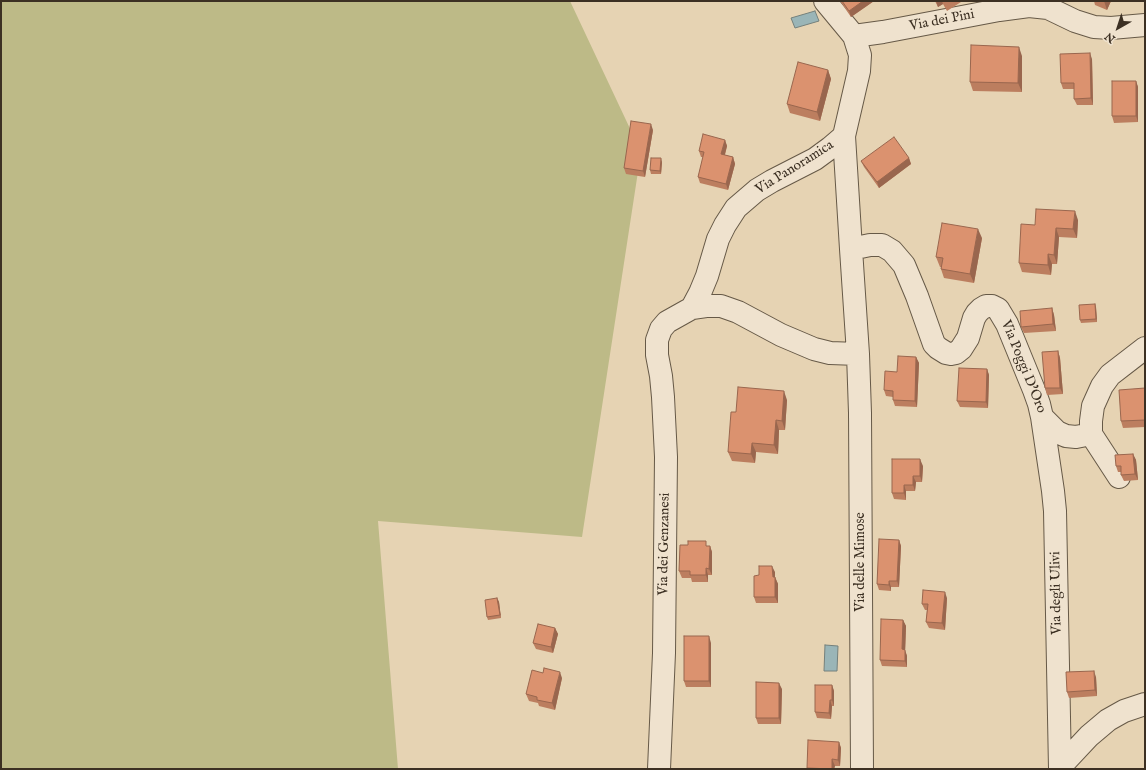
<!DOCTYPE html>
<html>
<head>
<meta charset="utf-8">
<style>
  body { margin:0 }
  #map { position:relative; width:1146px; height:770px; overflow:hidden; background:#e6d3b3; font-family:"IM FELL English",serif }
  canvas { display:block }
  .frame { position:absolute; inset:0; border:2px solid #3c3023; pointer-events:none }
  .north { position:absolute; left:1098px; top:8px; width:40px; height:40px; -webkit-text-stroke:3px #efe2ce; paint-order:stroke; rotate:219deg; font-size:11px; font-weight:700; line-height:16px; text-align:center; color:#3c3023 }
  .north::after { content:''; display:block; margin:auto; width:14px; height:18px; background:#3c3023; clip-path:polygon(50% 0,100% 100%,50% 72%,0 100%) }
</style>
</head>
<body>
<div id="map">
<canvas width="1146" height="770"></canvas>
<div class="frame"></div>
<div class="north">N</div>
</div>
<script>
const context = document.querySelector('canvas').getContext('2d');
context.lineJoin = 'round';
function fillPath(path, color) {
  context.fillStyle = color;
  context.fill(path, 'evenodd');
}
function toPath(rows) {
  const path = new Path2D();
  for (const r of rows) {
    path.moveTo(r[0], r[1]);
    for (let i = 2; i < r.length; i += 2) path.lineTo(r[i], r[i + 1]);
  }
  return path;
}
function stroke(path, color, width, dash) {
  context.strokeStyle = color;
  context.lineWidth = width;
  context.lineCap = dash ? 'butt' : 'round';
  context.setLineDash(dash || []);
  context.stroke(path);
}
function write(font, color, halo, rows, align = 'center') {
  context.font = font + ' "IM FELL English",serif';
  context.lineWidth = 3;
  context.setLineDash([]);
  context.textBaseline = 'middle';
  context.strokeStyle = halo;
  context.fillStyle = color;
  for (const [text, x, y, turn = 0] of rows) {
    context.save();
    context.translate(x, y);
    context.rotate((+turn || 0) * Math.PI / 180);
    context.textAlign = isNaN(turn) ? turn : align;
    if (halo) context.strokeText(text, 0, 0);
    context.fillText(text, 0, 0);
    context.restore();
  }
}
fillPath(toPath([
  [1,1,570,1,641,152,582,537,378,521,398,769,1,769]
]), '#bdba87');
const water = toPath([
  [815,11,819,21,795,28,791,18,815,11],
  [825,645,838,646,837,671,824,671,825,645]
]);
fillPath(water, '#9ab5b7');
stroke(water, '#74807c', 1);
const minor = toPath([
  [854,36,883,32,999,10,1029,6,1048,8,1075,21,1094,27,1111,28,1145,25],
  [844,136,851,249],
  [692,308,700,293,707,276,718,239,725,225,736,208,757,190,772,181,815,159,830,148,844,136,859,71,860,55,854,36,825,1],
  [858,354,860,413,862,769],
  [1042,417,1053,491,1055,511,1060,769],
  [1091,434,1091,421,1093,406,1102,386,1110,375,1145,348],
  [1060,767,1089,736,1108,720,1124,711,1145,704],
  [659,769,664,653,666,457,663,397,661,376,657,355,657,340,661,329,667,322,692,308,706,306,721,306,738,312,781,335,814,349,830,353,858,354,851,249,870,245,882,245,892,251,904,265,917,296,934,344,938,348,946,353,951,354,956,353,961,349,968,338,974,318,977,313,981,309,986,306,992,306,998,309,1007,324,1034,390,1039,404,1042,417,1057,432,1066,436,1076,437,1091,434,1119,477]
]);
stroke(minor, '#665947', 24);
stroke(minor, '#efe2ce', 22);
fillPath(toPath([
  [840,1,874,1,851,17],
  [935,1,960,1,961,2,947,11,943,4,938,7],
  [1094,1,1111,1,1107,10,1095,5],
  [1022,56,1022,92,973,91,970,82],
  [1092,59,1093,105,1077,105,1074,99,1074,89,1063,89,1061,83],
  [828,70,831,79,820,121,790,113,787,104],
  [1136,81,1138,87,1138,122,1114,123,1112,116],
  [653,130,645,177,626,174,624,168],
  [725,140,727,146,725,155,733,157,735,164,728,190,700,183,698,177,703,157,701,157,699,151],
  [909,158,911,164,879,188,864,167,861,161],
  [662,162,661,174,651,174,650,170],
  [1078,220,1077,238,1059,237,1057,264,1052,264,1051,275,1022,272,1019,263,1035,225],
  [982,238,974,283,944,278,941,269,941,267,940,267,936,257],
  [1095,304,1096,307,1097,322,1081,323,1080,320],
  [1052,308,1054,315,1056,331,1024,333,1021,327],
  [1058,351,1060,358,1063,394,1047,395,1045,388],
  [916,357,919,363,917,407,895,406,893,400,893,397,886,396,884,390,897,372],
  [987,369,989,375,988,408,960,407,957,401],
  [1145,388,1145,427,1123,428,1121,421],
  [787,400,785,430,779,430,778,454,756,452,755,463,732,461,728,452,736,412],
  [1133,454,1136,460,1138,480,1124,481,1121,475,1121,472,1118,472,1116,466],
  [923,466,922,482,916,482,915,491,906,491,906,500,894,499,892,493],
  [899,540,901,546,899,587,891,587,891,591,879,590,877,584],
  [707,546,710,546,712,552,712,575,708,575,708,582,692,582,691,578,682,578,679,571],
  [775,572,775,577,778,584,778,603,756,603,754,597,759,575],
  [497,598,499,602,501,618,488,620,487,617],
  [947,598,945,630,929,628,926,622,927,610,925,610,922,604],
  [903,620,906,626,905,650,907,656,907,667,882,666,880,660],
  [555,628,558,634,553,653,536,649,533,643],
  [711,643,711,687,686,687,684,681],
  [1096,677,1097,696,1069,698,1067,692],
  [562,678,555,710,539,706,538,703,529,701,526,694],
  [832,685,834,691,834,706,832,706,831,719,817,718,815,712],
  [782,689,781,724,758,724,756,718],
  [839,742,841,748,840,766,835,766,834,769,807,769,807,768]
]), '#bc7e5f');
fillPath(toPath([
  [863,1,874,1,851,17,849,11],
  [936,1,942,1,943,4,938,7],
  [1104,1,1111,1,1107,10],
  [1019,47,1022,56,1022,92,1018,83],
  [1090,53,1092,59,1093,105,1091,98],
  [828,70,831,79,820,121,817,112],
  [1136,81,1138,87,1138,122,1136,116],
  [651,124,653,130,645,177,643,171],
  [725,140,727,146,723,161,721,154],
  [733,157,735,164,728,190,726,184],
  [661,158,662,162,661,174,660,171],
  [909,158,911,164,879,188,877,182],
  [1075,211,1078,220,1077,238,1073,229],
  [1056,228,1059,237,1057,264,1054,255],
  [978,229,982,238,974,283,970,274],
  [1048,254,1052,264,1051,275,1048,265],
  [1095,304,1096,307,1097,322,1096,319],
  [1052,308,1054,315,1056,331,1053,324],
  [1058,351,1060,358,1063,394,1060,388],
  [916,357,919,363,917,407,915,401],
  [987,369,989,375,988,408,986,402],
  [784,391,787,400,785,430,782,421],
  [776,420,779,430,778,454,774,445],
  [752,443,756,452,755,463,751,454],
  [1133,454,1136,460,1138,480,1135,474],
  [920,459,923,466,922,482,920,476],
  [913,476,916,482,915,491,913,485],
  [904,485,906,491,906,500,904,493],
  [899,540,901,546,899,587,897,581],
  [710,546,712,552,712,575,709,569],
  [772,566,775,572,775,584,773,577],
  [706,568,708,575,708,582,706,575],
  [775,577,778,584,778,603,775,597],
  [889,581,891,587,891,591,889,585],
  [945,592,947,598,945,630,942,623],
  [497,598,499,602,501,618,500,615],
  [903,620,906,626,905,656,902,649],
  [555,628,558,634,553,653,551,647],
  [709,636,711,643,711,687,709,681],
  [905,650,907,656,907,667,905,661],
  [1094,671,1096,677,1097,696,1095,690],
  [560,672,562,678,555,710,552,703],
  [779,683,782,689,781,724,779,718],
  [832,685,834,691,834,706,832,700],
  [830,700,832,706,831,719,829,713],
  [839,742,841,748,840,766,838,760],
  [832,759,835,766,834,769,832,769]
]), '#99664e');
const building = toPath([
  [842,1,863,1,849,11,842,1],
  [971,45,1019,47,1018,83,970,82,971,45],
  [1090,53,1091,98,1074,99,1074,83,1061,83,1060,54,1090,53],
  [798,62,828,70,817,112,787,104,798,62],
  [1112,81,1136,81,1136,116,1112,116,1112,81],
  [631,121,651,124,643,171,624,168,631,121],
  [703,134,725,140,721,154,733,157,726,184,698,177,704,152,699,151,703,134],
  [894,137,909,158,877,182,861,161,894,137],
  [651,158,661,158,660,171,650,170,651,158],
  [1036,209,1075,211,1073,229,1056,228,1054,255,1048,254,1048,265,1019,263,1021,224,1035,225,1036,209],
  [942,223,978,229,970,274,941,269,943,258,936,257,942,223],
  [1095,304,1096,319,1080,320,1079,305,1095,304],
  [1052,308,1053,324,1021,327,1020,311,1052,308],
  [1058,351,1060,388,1045,388,1042,352,1058,351],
  [898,356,916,357,915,401,893,400,893,391,884,390,885,371,897,372,898,356],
  [959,368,987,369,986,402,957,401,959,368],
  [738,387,784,391,782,421,776,420,774,445,752,443,751,454,728,452,731,412,736,412,738,387],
  [1145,388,1145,420,1121,421,1119,390,1145,388],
  [1133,454,1135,474,1121,475,1121,466,1116,466,1115,455,1133,454],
  [892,459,920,459,920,476,913,476,913,485,904,485,904,493,892,493,892,459],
  [879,539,899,540,897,581,889,581,889,585,877,584,879,539],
  [688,541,706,541,706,546,710,546,709,569,706,568,706,575,690,575,690,571,679,571,680,545,688,545,688,541],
  [759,566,772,566,773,577,775,577,775,597,754,597,754,576,759,575,759,566],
  [923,590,945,592,942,623,926,622,928,604,922,604,923,590],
  [497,598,500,615,487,617,485,600,497,598],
  [881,619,903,620,902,649,905,650,905,661,880,660,881,619],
  [538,624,555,628,551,647,533,643,538,624],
  [684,636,709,636,709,681,684,681,684,636],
  [544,668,560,672,552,703,537,700,537,697,526,694,532,670,543,673,544,668],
  [1094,671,1095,690,1067,692,1066,672,1094,671],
  [756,682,779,683,779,718,756,718,756,682],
  [815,685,832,685,832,700,830,700,829,713,815,712,815,685],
  [808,740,839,742,838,760,832,759,832,769,807,768,808,740]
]);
fillPath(building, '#db926f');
stroke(building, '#99664e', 1);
write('14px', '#3c3023', '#efe2ce', [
  ["Via dei Pini",942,21,-11],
  ["Via Panoramica",795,168,-32],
  ["Via Poggi D'Oro",1023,367,68],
  ["Via dei Genzanesi",665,544,-89],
  ["Via delle Mimose",861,562,-90],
  ["Via degli Ulivi",1057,593,-91]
]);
</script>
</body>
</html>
